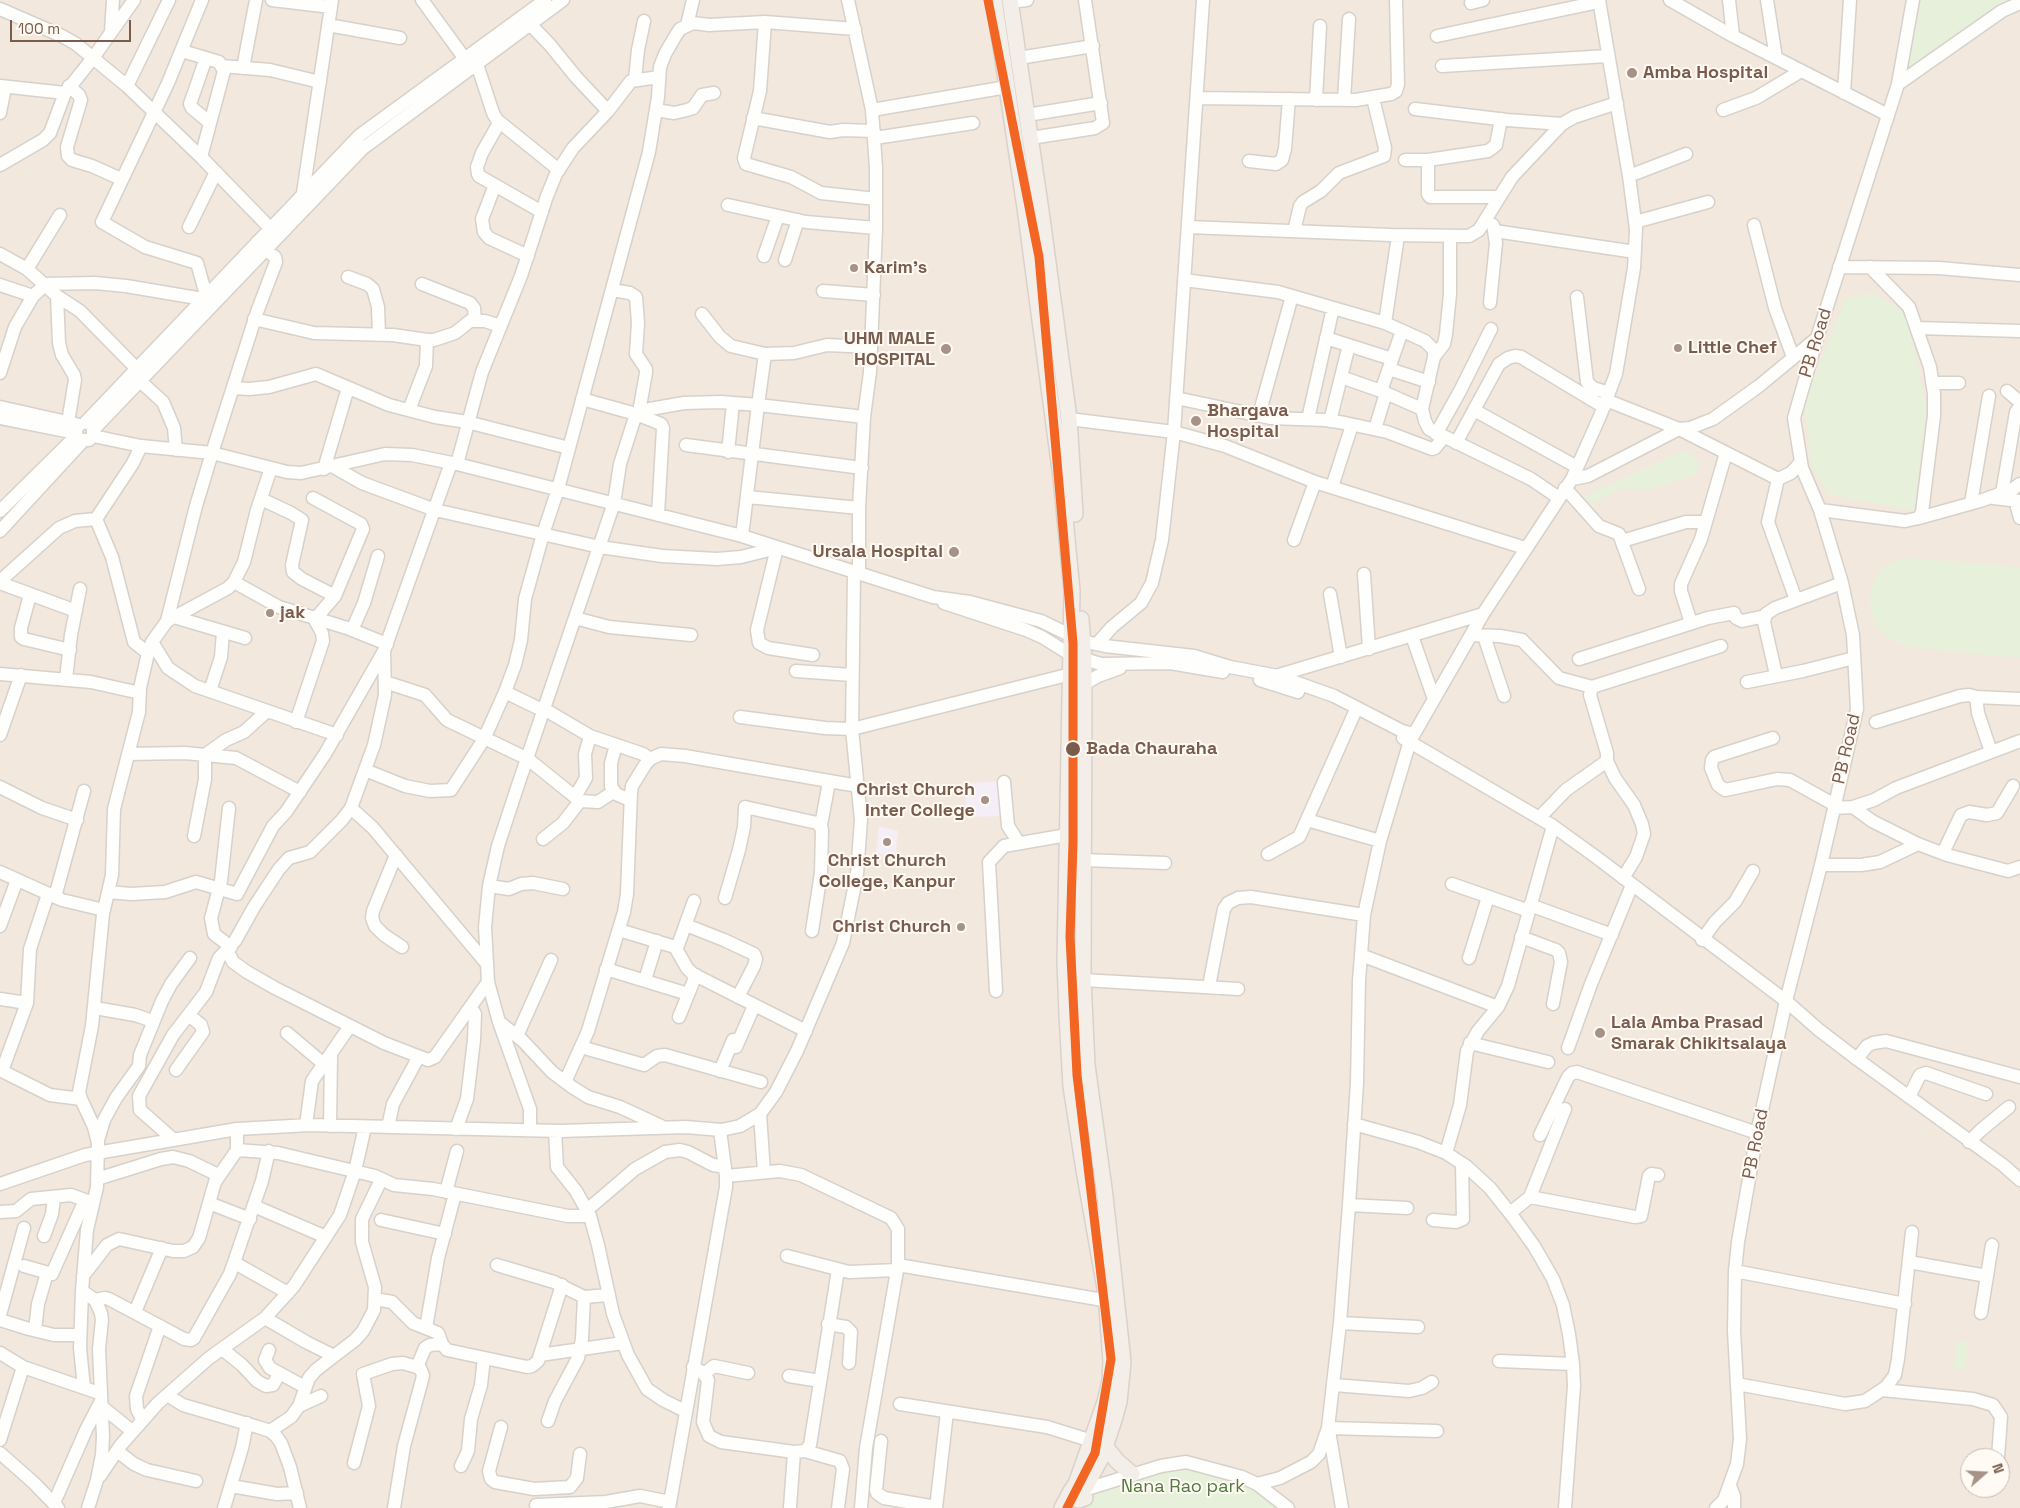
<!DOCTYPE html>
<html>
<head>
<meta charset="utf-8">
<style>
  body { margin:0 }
  #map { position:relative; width:2020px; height:1508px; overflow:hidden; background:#f9f5f0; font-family:"Space Grotesk",sans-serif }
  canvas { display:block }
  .north { position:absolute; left:1960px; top:1448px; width:50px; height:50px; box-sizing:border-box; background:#fffaf3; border:1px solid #cabbb1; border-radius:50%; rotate:71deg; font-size:14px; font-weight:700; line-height:20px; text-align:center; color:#7a5c4d }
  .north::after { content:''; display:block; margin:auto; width:18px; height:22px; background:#a69286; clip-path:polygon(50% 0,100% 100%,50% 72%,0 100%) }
  .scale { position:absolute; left:10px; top:20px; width:121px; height:22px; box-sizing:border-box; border:2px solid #7a5c4d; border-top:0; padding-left:6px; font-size:15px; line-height:18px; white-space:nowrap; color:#7a5c4d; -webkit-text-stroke:4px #fffaf3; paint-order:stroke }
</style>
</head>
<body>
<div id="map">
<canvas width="2020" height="1508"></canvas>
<div class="north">N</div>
<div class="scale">100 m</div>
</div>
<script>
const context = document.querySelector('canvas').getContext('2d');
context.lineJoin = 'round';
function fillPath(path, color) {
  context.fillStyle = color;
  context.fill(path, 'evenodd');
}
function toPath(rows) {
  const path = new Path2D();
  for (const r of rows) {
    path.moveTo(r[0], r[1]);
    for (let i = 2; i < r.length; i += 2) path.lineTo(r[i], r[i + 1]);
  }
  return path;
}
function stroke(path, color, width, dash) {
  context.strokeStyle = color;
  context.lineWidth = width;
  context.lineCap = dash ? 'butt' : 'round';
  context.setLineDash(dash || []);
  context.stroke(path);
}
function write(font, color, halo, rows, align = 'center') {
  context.font = font + ' "Space Grotesk",sans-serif';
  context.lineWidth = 4;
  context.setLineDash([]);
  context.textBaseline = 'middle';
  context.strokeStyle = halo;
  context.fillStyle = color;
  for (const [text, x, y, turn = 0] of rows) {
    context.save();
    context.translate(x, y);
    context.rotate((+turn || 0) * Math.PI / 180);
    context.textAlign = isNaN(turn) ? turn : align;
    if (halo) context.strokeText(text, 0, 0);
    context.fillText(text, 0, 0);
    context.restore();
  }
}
fillPath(toPath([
  [0,0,2020,0,2020,1508,0,1508],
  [1970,1458,2000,1458,2000,1488,1970,1488]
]), '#f2e8de');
fillPath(toPath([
  [1002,781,1006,816,966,817,965,783],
  [879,826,898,831,895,857,876,853]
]), '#f6eef6');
fillPath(toPath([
  [1910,0,2017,0,1901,74],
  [1872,293,1907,314,1926,407,1914,511,1828,494,1811,465,1804,401,1846,298],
  [1685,450,1701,463,1695,475,1649,490,1620,489,1590,504,1581,498],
  [1909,558,2020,567,2020,658,1908,647,1889,638,1875,625,1869,604,1872,584,1881,570,1892,562],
  [1957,1340,1969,1342,1965,1370,1953,1369],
  [1190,1464,1240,1476,1283,1508,1079,1508,1089,1493]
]), '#e7f0db');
const minor = toPath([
  [202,0,168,83,102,222,145,247,197,263,206,295],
  [272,0,331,7],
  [422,0,465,59],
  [848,0,872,110,876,168,876,228,870,372,864,417,859,508,859,574],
  [1670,0,1733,36,1888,115],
  [1729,0,1733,36],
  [1767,0,1776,58],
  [1010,2,1027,0],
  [1471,3,1483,0],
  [0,9,62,36,76,44,127,86,201,157,270,228],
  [765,22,760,91,744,158,746,164,791,177,821,193,876,199],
  [530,24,550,45,576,77,608,111],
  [328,25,400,38],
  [687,25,693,0],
  [111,32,113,0],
  [1437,36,1599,2],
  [182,51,219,62,224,71,201,157],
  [206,58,190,104,192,108,209,122],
  [1019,58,1093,46],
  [477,64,493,113,497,120,559,170],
  [222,66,270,70,320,82],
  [1442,66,1608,56],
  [243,68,256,0],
  [635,79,638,50,644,21],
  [1898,84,2002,11,2020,3],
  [0,86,65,93],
  [69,86,79,95,81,100,67,147,68,156,72,160,92,166,121,179],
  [127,86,169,0],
  [1844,93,1850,0],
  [1198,98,1356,100,1391,94,1396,91,1398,84,1396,0],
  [1316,100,1320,26],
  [1344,100,1349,19],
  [1415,109,1507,120,1562,124],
  [656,110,674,113,687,110,693,108,702,95,714,93],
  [872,110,1007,87],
  [1723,110,1756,98,1801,71],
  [0,113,5,87],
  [1027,115,1101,103],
  [753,118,830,132,843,130,874,131],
  [499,123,482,153,477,167,478,174,479,176,542,212],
  [875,138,973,123],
  [1031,138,1095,128,1103,123,1085,0],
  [1405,160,1428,160,1488,151,1496,145,1501,119],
  [1428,160,1428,194,1430,197,1499,197],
  [1249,161,1276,164,1282,160,1285,149,1289,99],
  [0,165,43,140,50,133,65,93,93,58,134,0],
  [1629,176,1686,154],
  [495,185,482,219,484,232,489,238,528,256],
  [303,193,332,0],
  [728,205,806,222,876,228],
  [1635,222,1708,202],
  [1754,225,1775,308,1793,357],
  [189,227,216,172],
  [1188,227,1391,235,1469,236,1479,230,1512,177,1562,124,1574,117,1617,103],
  [1294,231,1300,206,1303,202,1321,191,1339,173,1384,156,1385,148,1373,98],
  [1495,231,1635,252],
  [0,254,27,269,57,296,80,311,136,368],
  [764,256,778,216],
  [785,260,798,220],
  [1839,267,1939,268,2020,275],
  [27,269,60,215],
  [348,277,367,284,373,289,378,307,379,335],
  [1184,280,1278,292,1385,323,1425,341,1434,350,1434,357,1422,409,1425,421,1429,429,1531,479,1559,498],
  [422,284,470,303,474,308,475,320],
  [0,285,33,296],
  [612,290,630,293,636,297,638,323,636,354,646,369,646,373,639,412],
  [823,291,874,295],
  [57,296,59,343,62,355,74,375,75,380,68,422],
  [1577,297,1587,382,1593,388,1609,393],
  [1490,303,1496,243,1493,225],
  [702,314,720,337,731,346,765,354,794,353,827,345,871,347],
  [254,319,314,333,393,335,427,340,434,340,455,333,470,321,485,321,500,326],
  [1385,323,1398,236],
  [1917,328,2020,331],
  [1326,338,1392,359],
  [1434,357,1444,344,1446,334,1450,294,1450,236],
  [1389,369,1429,382],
  [0,373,15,327,33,296,46,284,95,283,126,286,203,299],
  [1341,377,1381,391,1422,409],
  [141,382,163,402,174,428,176,450],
  [1932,383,1959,383],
  [233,388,249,389,269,387,316,374,389,405,435,417,467,422,569,448],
  [1381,391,1402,331],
  [2007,391,2020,402],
  [1176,398,1270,418,1326,420,1345,423,1387,432,1432,449,1435,448,1444,437],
  [582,399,636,414,661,424,663,428,658,515],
  [1606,400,1679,429,1778,479,1791,473,1801,462],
  [0,407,76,424],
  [409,410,426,366,427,340],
  [1474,410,1577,467],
  [1259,415,1292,296],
  [0,418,76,433],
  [1069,419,1174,432,1225,446,1315,482,1525,548],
  [1308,419,1333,308],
  [1330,421,1349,345],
  [85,423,360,135,545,0],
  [79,425,76,430,76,436,81,440,89,440,93,436,93,430,362,149,563,0],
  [1375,429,1386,393],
  [1436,434,1460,391,1491,329],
  [93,436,141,446,212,453,287,472,301,473,385,454,412,455,457,464,742,536,933,597,970,602,1041,621,1082,641,1105,646,1194,656,1230,667,1278,676,1334,696,1402,731,1414,734],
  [1456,443,1499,364,1508,358,1515,356,1521,357,1604,407],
  [686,445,862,468],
  [728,452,733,403],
  [457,464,482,372,521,276,547,196,556,174,573,148,608,111,631,81,659,77],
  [332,466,362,483,435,510,600,547,662,556,717,559,741,557,777,548,757,630,759,643,768,648,813,655],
  [324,469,348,388],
  [1572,479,1588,476,1679,429,1690,428,1713,419,1759,386,1817,338],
  [1778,479,1768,522,1796,600],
  [1332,487,1352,425],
  [1565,488,1599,526,1619,534,1639,589],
  [2002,493,2016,412,2020,406],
  [748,497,859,508],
  [1993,498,2020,501],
  [261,499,291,513,302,520,292,565,293,572,302,579,335,596],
  [2015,500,2020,518],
  [1971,503,1989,396],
  [1820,510,1905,521,1919,518,1922,512,1934,416,1934,394,1930,367,1909,307,1870,267],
  [0,511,76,436],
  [1919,518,1980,501,2013,489,2020,484],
  [96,519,112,557,134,642,148,653],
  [0,531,83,441],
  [742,536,758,405,864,417],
  [1294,540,1315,482],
  [1622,541,1686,522,1706,522],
  [1364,574,1369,649],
  [0,581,59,528,75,521,96,519,133,463,141,446],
  [234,582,279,607,347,628,387,644],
  [0,583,76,611],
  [1330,594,1341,657],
  [30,595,21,628,21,637,24,639,70,650],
  [944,603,1026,630,1042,637,1071,655,1101,664,1170,663,1223,672],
  [174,617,245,638],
  [575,618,609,627,691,635],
  [167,621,228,588,234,582,244,562,257,510,271,468],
  [1691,623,1681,591,1681,584,1701,539,1726,453],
  [352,630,364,603,378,556],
  [1471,635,1500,636,1522,640,1559,678,1592,687,1721,646],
  [1412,636,1434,699],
  [1484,636,1504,696],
  [152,642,168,668,195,686,337,735],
  [1097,644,1112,627,1141,603,1152,583,1162,540,1174,432,1203,0],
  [1579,659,1708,618,1734,613,1736,618,1742,621,1765,616],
  [796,671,852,675],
  [0,674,91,682,140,693],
  [1279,675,1483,614],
  [1776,675,1764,622,1766,614,1775,608,1842,583],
  [66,679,71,635,80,589],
  [1260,680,1298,692],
  [385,682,425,695,447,720,528,759,580,801,598,802,613,792],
  [1747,682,1803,671,1854,658],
  [1084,684,1098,676,1120,668],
  [210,691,221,657,223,632],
  [505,692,544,711],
  [544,709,590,736,643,754,650,759],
  [740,717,825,728,852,729,1071,674],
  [296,722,323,641,322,633,316,622,316,618,335,596,363,529,361,524,313,498],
  [1876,722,1960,696,1969,695,1976,697],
  [0,735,21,675],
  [1403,738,1553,826,1596,857,1786,1001,1819,1030,1857,1059,2003,1165,2020,1180],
  [1773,738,1714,757,1712,760,1711,768,1718,785,1725,790,1730,789,1777,779,1790,780,1835,805],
  [616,745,611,763,611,786,616,794,630,800],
  [1991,752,1978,713,1976,697,2020,699],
  [128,754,185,753,236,758,300,792],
  [1607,761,1615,778,1634,805,1642,824,1644,834,1636,857,1623,878],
  [365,770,405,786,430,791,451,790,484,739,505,692,515,665,521,640,525,599,543,534,558,489,649,152,658,97,660,67,665,54,676,35,680,29,693,23,709,25,765,22,855,29],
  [1004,782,1008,826,1019,843],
  [0,787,42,808,77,820],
  [575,797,586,778,585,754,590,736],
  [1853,807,1872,821,1918,844,1947,855,2008,871,2020,867],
  [229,808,221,881,211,918,214,934,231,947],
  [351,808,373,828,393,852,487,964],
  [1834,808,1853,807,1874,800,1896,788,2020,741],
  [1539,818,1566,790,1607,761,1607,753,1590,695,1592,687],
  [1307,820,1380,841],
  [821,825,829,782],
  [194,836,205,779,205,755,226,740,244,732,266,712],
  [543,839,563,823,580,801],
  [1943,853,1961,815,1969,812,1987,815,1997,813,2013,786],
  [1268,854,1299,837,1301,833,1354,714],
  [396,855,373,911,372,918,375,926,384,935,402,947],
  [1083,860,1165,863],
  [1821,865,1861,865,1880,862,1918,844],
  [0,872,62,900,104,910],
  [1452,884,1529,911],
  [489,886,509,889,521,884,533,883,563,889],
  [108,892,131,894,165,892,196,882,237,894,273,826,286,812,325,754,384,651],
  [55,897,84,791],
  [725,898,739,850,744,827,745,807,817,823,822,829,821,873,812,931],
  [1530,905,1612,935],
  [686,925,724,940,754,954,756,959,754,966,738,997],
  [0,926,17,880],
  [619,930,675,947,687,968,693,974,806,1031],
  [1521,937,1556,950,1559,953,1561,962,1553,1004],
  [1702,940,1715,922,1735,902,1753,871],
  [677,948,694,901],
  [227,950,233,962,247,972,275,988,384,1043,428,1060,435,1057,488,982],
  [1361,955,1498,1007,1508,986,1553,826],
  [1469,958,1488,897],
  [606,969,688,994],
  [645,980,657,941],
  [1083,980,1238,989],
  [1209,986,1224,909,1228,903,1238,898,1251,897,1364,915],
  [996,991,989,862,1004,846,1067,835],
  [0,999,27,1003],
  [95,1008,135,1015,153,1021],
  [679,1017,696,975],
  [499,1022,530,1109,530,1130],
  [287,1033,325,1065],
  [517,1036,551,960],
  [1470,1043,1548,1062],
  [581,1047,644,1065,657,1056,665,1055,761,1082],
  [736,1047,754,1006],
  [1568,1048,1591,984,1632,885],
  [1857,1059,1867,1046,1873,1043,1886,1041,2020,1077],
  [0,1070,50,1095,81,1099],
  [176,1070,203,1032,201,1025,190,1016],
  [2,1071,27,1003,30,949,48,894],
  [720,1071,733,1040],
  [565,1082,588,1031,624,912,627,894,631,793,632,786,645,765,650,759,661,754,685,756,858,786],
  [1909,1097,1920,1075,1926,1073,1986,1094],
  [760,1114,764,1172],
  [1354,1124,1418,1142,1446,1153,1466,1166,1490,1188,1513,1217,1534,1246,1553,1279,1563,1305,1569,1334,1573,1364,1574,1386,1565,1508],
  [306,1125,312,1081,350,1026],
  [330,1126,331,1056],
  [661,1126,620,1107,588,1097,572,1087,552,1072,522,1040,499,1022,488,982,485,927,489,886,498,846,517,788,614,503,620,464,636,414,650,409,684,403,721,402,758,405,765,354],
  [388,1127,393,1104,418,1058],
  [456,1129,467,1099,474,1040,475,1014,474,1012,467,1011],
  [555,1131,557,1167,576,1191,590,1216,598,1245,613,1314,628,1355,647,1389,663,1400,685,1411],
  [1540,1135,1568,1077,1572,1073,1577,1072,1757,1133],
  [98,1140,104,1120,116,1098,139,1066,140,1055,162,1001,171,984,190,958],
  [174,1140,140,1110,139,1096,173,1035,206,992,219,958,235,941,254,907,279,869,289,858,310,852,342,820,351,808,374,745,385,695,384,651,451,463],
  [1969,1142,1981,1130,2009,1107],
  [237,1150,278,1153,375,1176,394,1185,433,1189,568,1216,590,1216],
  [1446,1153,1460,1105,1467,1051,1478,1031,1498,1007],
  [726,1176,780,1171,801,1175,891,1218,898,1229,898,1265,866,1448,861,1508],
  [97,1179,161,1159,173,1157,189,1161,218,1175],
  [0,1184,85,1155,237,1129,310,1125,560,1131,686,1127,721,1130,740,1126,760,1114,776,1092,797,1051,843,943,857,874,861,820,852,729,854,572],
  [446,1192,457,1151],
  [1530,1197,1565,1109],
  [209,1203,250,1219],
  [1349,1205,1407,1208],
  [254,1206,326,1237],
  [587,1210,635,1169,665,1152,680,1150,688,1152,713,1165,725,1167],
  [0,1212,16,1211,31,1199,71,1195,93,1203],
  [1510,1213,1530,1197,1635,1217,1641,1216,1649,1176,1651,1174,1658,1175],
  [381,1220,445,1234],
  [1433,1220,1456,1222,1463,1219,1462,1164],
  [44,1236,52,1214,54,1197],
  [787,1256,849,1272,897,1270],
  [1909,1262,1987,1276],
  [235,1263,288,1293],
  [497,1265,554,1282,584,1297,608,1295],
  [898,1265,1115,1302],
  [24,1266,52,1274,85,1200],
  [1735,1271,1905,1304],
  [83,1276,107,1245,119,1239,173,1251,184,1251,193,1247,199,1238,215,1182,237,1150,237,1129],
  [82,1291,80,1348,84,1388],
  [375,1299,392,1302,413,1323,438,1333,442,1344,447,1350,527,1367,532,1366,538,1361,562,1285],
  [95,1300,105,1298,109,1299,184,1339,191,1340,194,1338,230,1274,262,1181,269,1151],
  [135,1312,162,1248],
  [1981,1313,1992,1245],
  [0,1315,24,1228],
  [265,1318,306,1342,334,1356,316,1370,309,1378,299,1406,291,1417,270,1431],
  [0,1320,29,1329,54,1335,80,1335],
  [1340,1323,1418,1327],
  [828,1324,846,1327,851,1332,849,1363],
  [426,1328,438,1258,455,1194],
  [35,1330,38,1304,47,1273],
  [222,1349,242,1365,257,1381,266,1386,273,1385,279,1374],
  [269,1350,265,1360,270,1368,305,1387],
  [0,1353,23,1367,99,1393],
  [540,1355,623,1343],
  [334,1356,355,1340,363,1331,374,1310,375,1287,362,1242,362,1219,381,1180],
  [1499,1361,1573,1364],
  [417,1367,425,1348,430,1345,442,1344],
  [693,1367,702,1372,708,1380,703,1422,709,1436,721,1442,794,1452,805,1451,810,1445,838,1270],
  [704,1374,714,1366,748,1373],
  [789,1376,820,1381],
  [1737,1384,1845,1404,1865,1401,1886,1387,1895,1375,1898,1359,1912,1232],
  [1334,1385,1409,1391,1422,1388,1432,1382],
  [1882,1390,1973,1399,1993,1405,2001,1417,1998,1457],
  [167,1395,183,1405,258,1427,270,1431,276,1436,281,1443,290,1467,300,1508],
  [900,1404,1047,1427,1092,1441],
  [101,1406,132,1431],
  [299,1406,321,1396],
  [142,1419,137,1409,136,1396,160,1326],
  [548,1421,555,1401,578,1358,582,1339,584,1297],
  [501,1427,489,1471,491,1479,495,1482,534,1489,570,1487,577,1478,580,1454],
  [1328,1428,1437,1431],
  [1329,1431,1342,1508],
  [0,1440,23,1367],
  [881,1441,876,1490,877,1493,884,1498,936,1507],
  [117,1451,134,1464,147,1470,196,1481],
  [805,1451,840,1461,843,1469,838,1508],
  [0,1453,34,1483,58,1508],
  [354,1463,369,1406,363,1374,392,1364,403,1363,420,1368,423,1375,422,1380,404,1446,394,1508],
  [461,1466,468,1451,471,1419,481,1385,484,1358],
  [100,1476,120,1446,158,1403,209,1358,265,1318,294,1286,340,1215,355,1171,365,1127],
  [1257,1484,1280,1478,1311,1462,1319,1454,1328,1428,1340,1323,1349,1205,1357,1083,1359,981,1364,915,1380,841,1410,741,1483,614,1572,479,1600,416,1616,374,1634,268,1636,229,1629,176,1599,0],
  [231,1486,277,1494,297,1493],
  [1730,1486,1734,1496,1734,1508],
  [1087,1489,1161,1466,1186,1462,1242,1477,1257,1484,1288,1508],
  [54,1503,86,1430,100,1403],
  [536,1505,606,1502,640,1496,670,1502],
  [88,1508,97,1480,102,1455,103,1437,99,1349,102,1320,101,1313,95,1300,82,1291,87,1230,97,1187,98,1143,94,1127,81,1099,79,1092,92,1026,103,914,112,875,114,809,139,712,140,688,148,653,152,642,167,621,196,506,212,453,257,312,276,262,275,257,257,242],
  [224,1508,242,1448,247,1423],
  [669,1508,726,1187,726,1176,720,1130],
  [790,1508,794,1452],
  [936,1508,947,1412],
  [1716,1508,1724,1500,1737,1464,1740,1439,1734,1331,1735,1271,1738,1242,1757,1133,1786,1001,1821,865,1857,709,1853,635,1842,583,1820,510,1802,468,1794,418,1817,338,1898,84,1913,0]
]);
const major = toPath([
  [994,0,1025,208,1061,477,1072,591,1065,962,1067,1014,1071,1086,1084,1170,1106,1294,1111,1361,1110,1381,1105,1402,1076,1484,1071,1491,1074,1498,1079,1500,1085,1498],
  [1010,0,1042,218,1069,419,1075,514],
  [1081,619,1084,661,1083,980,1087,1065,1105,1196,1123,1362,1119,1402,1114,1420,1102,1456,1086,1486],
  [1105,1446,1117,1461,1132,1474],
  [1062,1508,1071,1491]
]);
stroke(minor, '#d7d1cb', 15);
stroke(major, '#dad1cc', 18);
stroke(minor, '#fefefd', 12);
stroke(major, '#f3eee8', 15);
stroke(toPath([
  [988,0,1039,257,1073,643,1073,843,1070,937,1077,1075,1111,1359,1095,1453,1067,1508]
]), '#f26522', 9);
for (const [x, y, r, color] of [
  [1632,73,6,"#a69286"],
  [854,268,5,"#a69286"],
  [1678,348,5,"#a69286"],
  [946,349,6,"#a69286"],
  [1196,421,6,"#a69286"],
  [954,552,6,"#a69286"],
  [270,613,5,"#a69286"],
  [1073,749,8,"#7a5c4d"],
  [985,800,5,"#a69286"],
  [887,842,5,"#a69286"],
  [961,927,5,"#a69286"],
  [1600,1033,6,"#a69286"]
]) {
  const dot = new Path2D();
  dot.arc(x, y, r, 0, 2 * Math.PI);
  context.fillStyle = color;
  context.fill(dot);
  stroke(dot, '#fffaf3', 2);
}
write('bold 18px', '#7a5c4d', '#fffaf3', [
  ["Amba Hospital",1643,73],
  ["Karim's",864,268],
  ["UHM MALE",935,339,"right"],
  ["HOSPITAL",935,360,"right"],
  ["Little Chef",1688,348],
  ["Bhargava",1207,411],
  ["Hospital",1207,432],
  ["Ursala Hospital",943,552,"right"],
  ["jak",280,613],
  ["Christ Church",975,790,"right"],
  ["Inter College",975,811,"right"],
  ["Christ Church",887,861,"center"],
  ["College, Kanpur",887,882,"center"],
  ["Christ Church",951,927,"right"],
  ["Lala Amba Prasad",1611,1023],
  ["Smarak Chikitsalaya",1611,1044]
], 'left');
write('18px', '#7a5c4d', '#fffaf3', [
  ["PB Road",1816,343,-73],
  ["PB Road",1847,749,-77],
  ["PB Road",1756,1144,-79]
]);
write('bold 18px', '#7a5c4d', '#fffaf3', [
  ["Bada Chauraha",1086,749]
], 'left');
write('18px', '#537a41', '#fffaf3', [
  ["Nana Rao park",1183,1487]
]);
</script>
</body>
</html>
